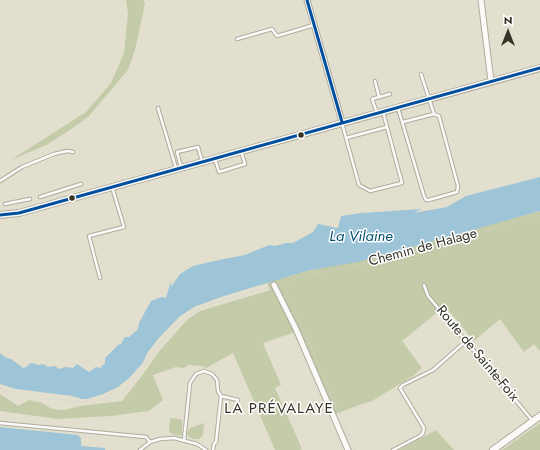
<!DOCTYPE html>
<html>
<head>
<meta charset="utf-8">
<style>
  body { margin:0 }
  #map { position:relative; width:540px; height:450px; overflow:hidden; background:#e3dfce; font-family:Jost,sans-serif }
  canvas { display:block }
  .north { position:absolute; left:488px; top:12px; width:40px; height:40px; -webkit-text-stroke:3px #fff; paint-order:stroke; rotate:0deg; font-size:11px; font-weight:700; line-height:16px; text-align:center; color:#363326 }
  .north::after { content:''; display:block; margin:auto; width:14px; height:18px; background:#363326; clip-path:polygon(50% 0,100% 100%,50% 72%,0 100%) }
</style>
</head>
<body>
<div id="map">
<canvas width="540" height="450"></canvas>
<div class="north">N</div>
</div>
<script>
const context = document.querySelector('canvas').getContext('2d');
context.lineJoin = 'round';
function fillPath(path, color) {
  context.fillStyle = color;
  context.fill(path, 'evenodd');
}
function toPath(rows) {
  const path = new Path2D();
  for (const r of rows) {
    path.moveTo(r[0], r[1]);
    for (let i = 2; i < r.length; i += 2) path.lineTo(r[i], r[i + 1]);
  }
  return path;
}
function stroke(path, color, width, dash) {
  context.strokeStyle = color;
  context.lineWidth = width;
  context.lineCap = dash ? 'butt' : 'round';
  context.setLineDash(dash || []);
  context.stroke(path);
}
function write(font, color, halo, rows, align = 'center') {
  context.font = font + ' Jost,sans-serif';
  context.lineWidth = 3;
  context.setLineDash([]);
  context.textBaseline = 'middle';
  context.strokeStyle = halo;
  context.fillStyle = color;
  for (const [text, x, y, turn = 0] of rows) {
    context.save();
    context.translate(x, y);
    context.rotate((+turn || 0) * Math.PI / 180);
    context.textAlign = isNaN(turn) ? turn : align;
    if (halo) context.strokeText(text, 0, 0);
    context.fillText(text, 0, 0);
    context.restore();
  }
}
fillPath(toPath([
  [126,0,143,0,145,4,135,50,128,70,89,116,67,132,46,145,11,160,86,112,111,83,124,53,128,13],
  [540,211,540,351,534,344,524,352,500,319,474,341,445,306,402,341,422,368,413,376,372,401,362,404,330,416,295,332,263,343,281,385,275,388,302,449,300,450,275,450,233,353,206,368,202,366,188,365,184,368,176,367,153,375,163,400,149,411,111,416,57,419,0,411,0,394,18,406,29,400,42,403,52,409,64,410,80,406,122,401,141,377,161,349,187,320,200,311,270,290,267,283,310,270,400,250],
  [170,418,180,419,182,421,182,434,181,436,172,434,169,432],
  [204,423,203,435,199,439,193,439,188,436,187,432,190,428],
  [540,423,540,450,502,450,508,446],
  [436,430,454,450,399,450]
]), '#c4cba8');
fillPath(toPath([
  [540,177,540,211,358,262,310,270,221,297,194,307,179,317,158,339,148,352,142,364,129,378,118,387,103,394,87,399,82,399,72,396,16,389,0,384,0,353,6,358,11,359,23,368,26,367,31,363,39,365,43,364,48,367,56,366,58,369,66,367,73,368,77,364,89,372,96,367,100,368,105,363,105,358,118,345,121,344,123,340,125,337,129,337,138,329,139,323,151,301,161,297,166,298,171,281,171,287,180,274,193,266,219,260,245,255,269,245,275,246,286,243,293,243,313,232,318,224,338,228,341,216,361,213,422,209,414,213,447,207,466,196],
  [0,427,78,435,81,438,81,446,105,448,105,450,0,450]
]), '#9ec4d8');
const service = toPath([
  [237,39,272,29,277,36,314,25],
  [375,81,379,97],
  [158,108,176,168],
  [398,108,424,196,426,200,429,200,457,192,458,186,439,116,434,114,421,74],
  [377,113,372,99,390,94],
  [403,122,434,114],
  [342,123,346,138,387,127,383,112],
  [346,138,359,185,370,191,402,183,387,127],
  [215,159,219,172,245,164,241,151],
  [181,167,177,152,198,147,202,161],
  [0,181,22,167,54,154,67,151,73,152],
  [40,197,81,184],
  [5,204,30,199],
  [100,278,89,236,124,227,112,187],
  [424,285,428,296,532,420],
  [0,423,146,437,150,442],
  [184,440,190,383,196,374,204,371,212,374,217,380,218,391,221,396,238,400],
  [140,450,150,442,160,439,174,438,197,444,206,450],
  [213,450,214,444,216,442,221,396],
  [393,450,420,436,423,433,424,428,400,388,403,385,433,370,466,341]
]);
const minor = toPath([
  [307,0,342,122],
  [481,0,491,81],
  [274,285,296,329,348,450]
]);
const tertiary = toPath([
  [0,215,19,213,540,68],
  [493,450,540,416]
]);
stroke(service, '#afac9f', 4.5);
stroke(minor, '#afac9f', 7);
stroke(tertiary, '#afac9f', 8);
stroke(toPath([
  [282,283,293,305,355,450],
  [280,284,312,274,359,265,411,252,540,215],
  [0,388,16,394,29,397,81,402,99,401,117,396,133,384,157,348,168,335,181,322,196,310,223,300,269,287]
]), '#d4d2cd', 1, [2, 3]);
stroke(service, '#fbfaf8', 2.5);
stroke(minor, '#fbfaf8', 5);
stroke(tertiary, '#fbfaf8', 6);
stroke(toPath([
  [307,0,342,122],
  [0,215,19,213,540,68]
]), '#004f9e', 3);
for (const [x, y, r, color] of [
  [301,135,3.5,"#363326"],
  [72,198,3.5,"#363326"]
]) {
  const dot = new Path2D();
  dot.arc(x, y, r, 0, 2 * Math.PI);
  context.fillStyle = color;
  context.fill(dot);
  stroke(dot, '#fff', 1.5);
}
write('14px', '#363326', '#fff', [
  ["Chemin de Halage",423,248,-15],
  ["Route de Sainte-Foix",477,354,50]
]);
write('italic 15px', '#034f71', '#fff', [
  ["La Vilaine",361,237]
]);
context.letterSpacing = '1px';
write('15px', '#363326', '#fff', [
  ["LA PRÉVALAYE",279,409]
]);
context.letterSpacing = '0px';
</script>
</body>
</html>
